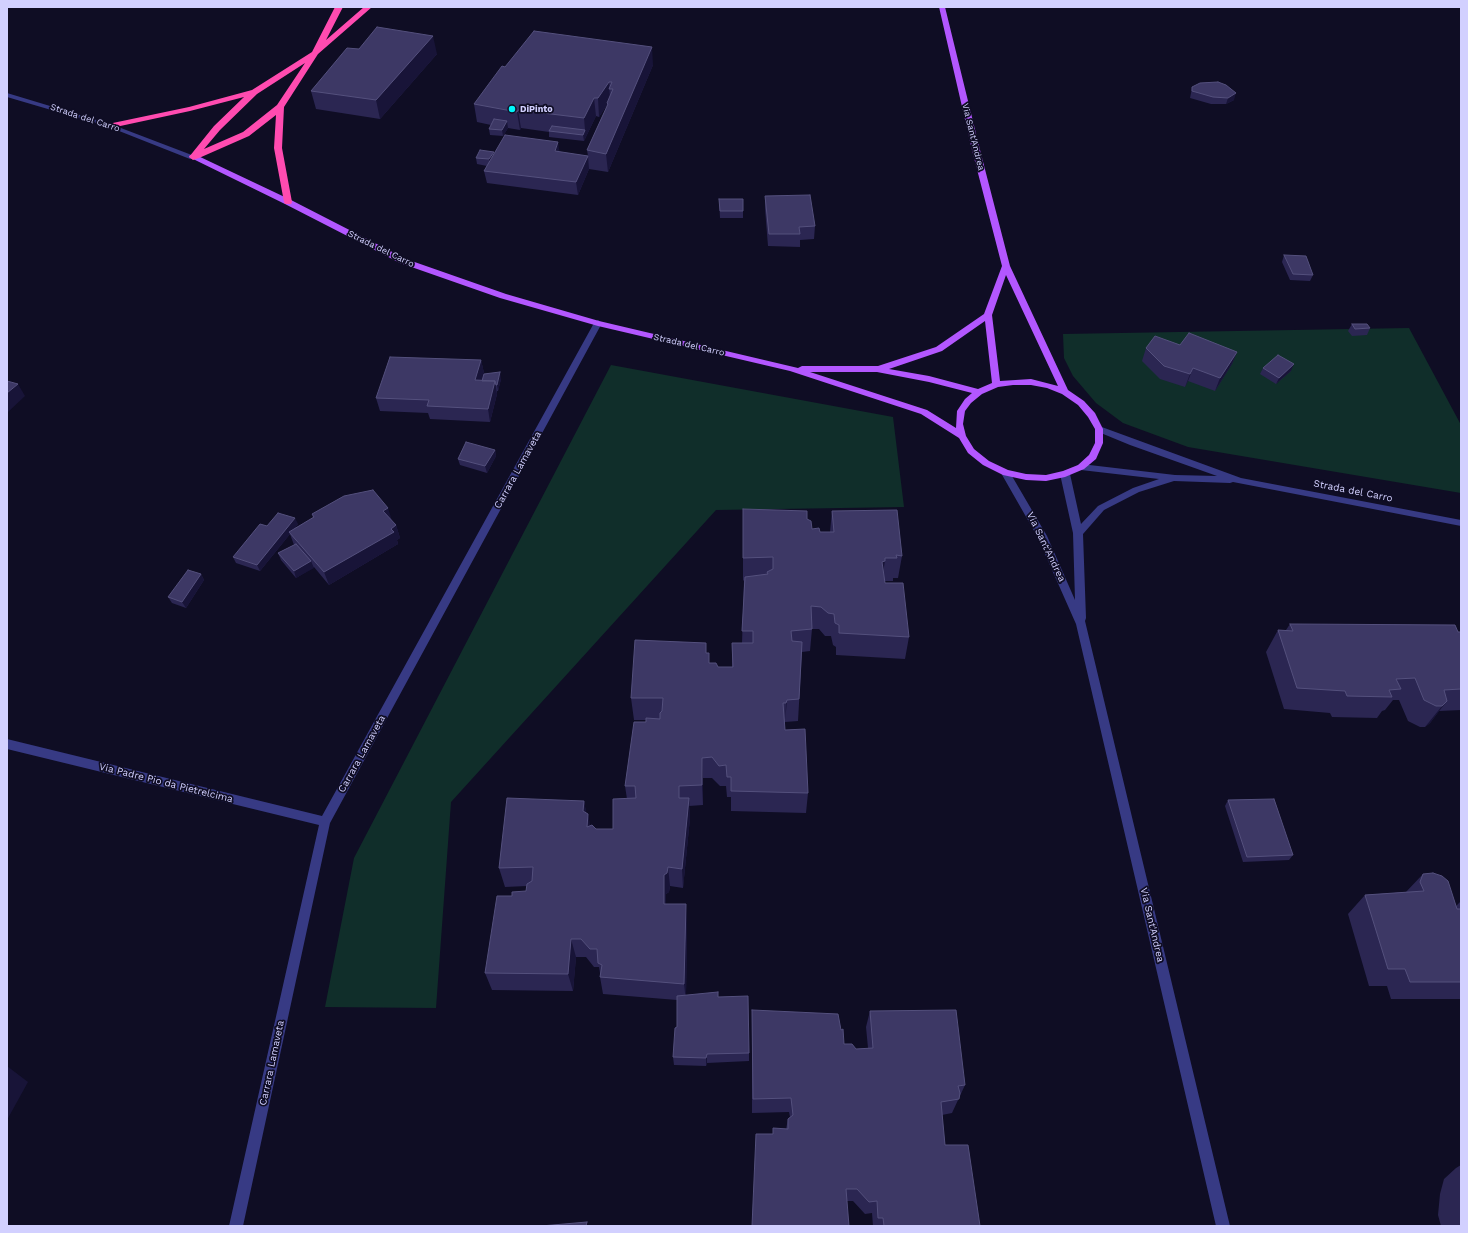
<!DOCTYPE html>
<html>
<head>
<meta charset="utf-8">
<style>
  body { margin:0 }
  #map { position:relative; width:1468px; height:1233px; overflow:hidden; background:#0f0d24; font-family:"Work Sans",sans-serif }
  canvas { display:block }
  .frame { position:absolute; inset:0; border:8px solid #d2d0ff; pointer-events:none }
</style>
</head>
<body>
<div id="map">
<canvas width="1468" height="1233"></canvas>
<div class="frame"></div>
</div>
<script>
const context = document.querySelector('canvas').getContext('2d');
context.lineJoin = 'round';
function fillPath(path, color) {
  context.fillStyle = color;
  context.fill(path, 'evenodd');
}
function toPath(rows) {
  const path = new Path2D();
  for (const r of rows) {
    path.moveTo(r[0], r[1]);
    for (let i = 2; i < r.length; i += 2) path.lineTo(r[i], r[i + 1]);
  }
  return path;
}
function stroke(path, color, width, dash) {
  context.strokeStyle = color;
  context.lineWidth = width;
  context.lineCap = dash ? 'butt' : 'round';
  context.setLineDash(dash || []);
  context.stroke(path);
}
function write(font, color, halo, rows, align = 'center') {
  context.font = font + ' "Work Sans",sans-serif';
  context.lineWidth = 3.5;
  context.setLineDash([]);
  context.textBaseline = 'middle';
  context.strokeStyle = halo;
  context.fillStyle = color;
  for (const [text, x, y, turn = 0] of rows) {
    context.save();
    context.translate(x, y);
    context.rotate((+turn || 0) * Math.PI / 180);
    context.textAlign = isNaN(turn) ? turn : align;
    if (halo) context.strokeText(text, 0, 0);
    context.fillText(text, 0, 0);
    context.restore();
  }
}
fillPath(toPath([
  [1409,328,1461,425,1461,493,1188,447,1123,423,1096,403,1073,376,1064,358,1063,334],
  [611,365,893,417,904,507,716,510,451,802,436,1008,325,1007,354,858]
]), '#102e2a');
fillPath(toPath([
  [7,93,113,125,197,157,196,159,190,159,109,127,7,97,7,93],
  [598,320,602,323,330,823,243,1226,229,1226,319,825,7,749,7,739,322,816,594,323,598,320],
  [1099,426,1241,478,1461,520,1461,526,1233,482,1230,483,1174,481,1139,492,1104,510,1083,534,1086,618,1085,621,1230,1226,1216,1226,1076,624,1037,536,1001,473,1003,471,1009,471,1047,536,1075,600,1073,533,1060,474,1062,472,1065,471,1070,474,1081,524,1098,506,1133,488,1159,479,1081,470,1076,467,1078,465,1081,464,1175,475,1217,476,1130,445,1096,431,1095,429,1096,427,1099,426]
]), '#373a84');
fillPath(toPath([
  [939,7,945,7,980,150,1010,266,1068,390,1084,401,1095,413,1103,429,1103,443,1096,459,1084,469,1065,477,1046,481,1026,480,1003,475,983,465,968,453,959,438,921,414,790,371,598,326,500,298,400,263,285,204,189,157,190,155,196,155,291,200,406,259,506,294,599,321,798,368,802,366,878,366,936,347,984,314,1002,266,972,150,939,7],
  [1006,275,1058,386,1031,379,1000,381,992,315,1006,275],
  [985,321,992,383,978,389,929,376,889,369,942,351,985,321],
  [810,372,877,372,929,382,972,393,965,399,957,411,956,428,927,410,810,372],
  [1013,385,1031,385,1047,388,1062,394,1078,405,1088,417,1095,429,1095,443,1089,455,1078,465,1063,471,1046,475,1026,474,1008,470,989,461,974,449,966,436,963,424,965,411,971,403,982,394,998,387,1013,385]
]), '#b357ff');
fillPath(toPath([
  [335,7,343,7,326,40,364,7,372,7,318,54,284,107,282,148,292,202,291,204,285,204,284,202,274,148,276,115,249,136,199,158,193,160,189,157,214,126,244,97,190,111,111,128,107,126,108,124,189,107,252,90,312,52,335,7],
  [305,63,277,105,243,132,204,149,220,130,257,94,305,63]
]), '#ff4bb0');
fillPath(toPath([
  [359,49,437,54,380,119,316,109,311,91],
  [653,65,608,172,589,169,578,195,487,183,484,171,487,166,477,164,476,158,494,154,560,152,588,156,587,150,607,106,607,105,599,117,596,116,584,141,549,137,549,132,521,128,520,130,508,128,503,136,490,135,489,129,491,125,477,122,474,104,505,67],
  [1192,87,1234,100,1226,104,1211,104,1190,98,1191,93],
  [765,196,815,226,814,239,800,240,800,247,768,246,765,209],
  [719,199,743,199,743,218,720,218],
  [1284,255,1313,275,1310,281,1290,280,1282,262],
  [1352,324,1370,328,1367,335,1352,336,1348,331],
  [1180,345,1237,352,1232,364,1215,391,1188,381,1185,387,1160,379,1142,361,1146,348],
  [481,360,484,373,482,381,501,379,498,391,497,391,497,394,490,422,430,419,428,413,380,411,376,398],
  [1263,368,1291,371,1276,384,1260,374],
  [495,450,496,456,487,473,460,465,458,459],
  [743,509,807,519,812,529,820,532,830,532,832,511,902,556,898,578,893,578,893,581,885,581,885,583,909,637,905,659,836,655,836,647,833,645,831,636,825,636,819,629,812,629,810,651,802,652,798,721,785,722,784,724,785,730,808,793,806,813,731,811,731,797,727,797,726,786,720,786,712,778,703,778,703,805,689,806,690,818,683,888,670,886,669,892,666,894,666,904,687,922,686,995,718,997,749,1053,749,1061,707,1063,706,1066,674,1065,673,1057,677,1027,677,1000,603,994,600,977,600,973,599,967,594,967,586,957,576,957,573,991,492,990,485,973,512,896,526,891,527,886,505,887,499,868,584,801,586,813,590,826,596,829,613,829,627,799,625,786,646,720,634,720,631,698,706,653,709,663,718,667,732,667,732,643,742,643,744,580,743,581],
  [312,514,392,521,396,525,400,538,397,540,398,544,329,585,314,567,296,578,281,560,278,553,294,545,290,534,260,571,236,563,233,557,267,526,298,524,295,528,313,518],
  [201,574,204,580,186,608,172,603,168,597],
  [1290,624,1461,632,1461,710,1439,711,1430,723,1425,727,1420,727,1408,721,1399,700,1393,700,1385,710,1382,711,1377,718,1332,717,1330,713,1284,709,1266,652,1278,630,1286,630],
  [1228,800,1293,855,1289,860,1243,862,1225,806],
  [1423,874,1456,906,1461,901,1461,999,1391,999,1387,986,1369,986,1348,914,1365,895,1406,892],
  [752,1010,841,1030,844,1044,856,1049,868,1048,866,1027,870,1011,965,1085,952,1113,942,1115,945,1145,980,1226,873,1226,872,1213,865,1214,853,1201,847,1201,773,1134,773,1128,786,1129,788,1119,790,1117,789,1112,752,1113],
  [1461,1165,1461,1226,1441,1226,1438,1215,1440,1194,1444,1179,1456,1168]
]), '#2b2652');
fillPath(toPath([
  [433,36,437,54,380,119,376,100],
  [652,47,653,65,608,172,606,154],
  [609,82,610,100,607,103,607,105,599,117,598,98],
  [1236,93,1234,100,1226,104,1228,98],
  [594,98,596,116,584,141,583,135,585,130,584,118],
  [518,110,521,128,520,130,517,112],
  [507,121,508,128,503,136,502,130],
  [558,142,560,155,555,151],
  [494,152,495,159,490,166,489,159],
  [588,156,589,169,578,195,576,182],
  [1237,352,1232,364,1215,391,1220,378],
  [481,360,484,373,478,393,475,380],
  [1294,364,1291,371,1276,384,1279,378],
  [1193,368,1188,381,1185,387,1190,374],
  [500,372,501,379,498,391,497,385],
  [495,381,497,394,490,422,488,409],
  [18,384,25,396,7,413,7,393],
  [495,450,496,456,487,473,485,466],
  [388,508,392,521,387,524,383,511],
  [295,518,298,524,290,534,289,532,290,534,260,571,257,565],
  [396,525,400,538,397,540,398,544,329,585,324,572,391,529],
  [311,561,314,568,296,578,294,571],
  [885,561,881,584,882,562],
  [201,574,204,580,186,608,182,602],
  [787,700,785,722,785,724,786,703],
  [1447,701,1430,723,1425,727,1442,706],
  [702,758,703,778,703,805,702,785],
  [689,798,690,818,683,888,682,869],
  [584,801,588,821,583,811],
  [588,814,592,834,587,827],
  [668,867,670,886,669,892,666,894,666,922,664,904,664,875],
  [686,904,687,922,686,1001,684,984],
  [571,939,576,957,573,991,568,974],
  [707,1054,707,1063,706,1066,706,1058],
  [7,1066,28,1082,7,1120]
]), '#181438');
const building = toPath([
  [377,27,433,36,376,100,311,91,347,48,359,49,377,27],
  [534,31,652,47,606,154,587,150,608,104,607,103,613,89,609,89,612,82,609,82,598,98,594,98,584,118,518,110,517,112,474,104,502,66,505,67,534,31],
  [1218,82,1226,85,1236,93,1228,98,1213,97,1192,91,1192,87,1200,83,1218,82],
  [494,119,507,121,502,130,489,129,494,119],
  [552,126,585,130,583,135,549,131,552,126],
  [505,135,558,142,555,151,588,156,576,182,484,171,505,135],
  [480,150,494,152,489,159,476,158,480,150],
  [810,195,815,226,799,227,800,234,769,234,765,196,810,195],
  [719,199,743,199,743,211,720,211,719,199],
  [1284,255,1306,256,1313,275,1293,274,1284,255],
  [1352,324,1367,324,1370,328,1355,329,1352,324],
  [1189,333,1237,352,1220,378,1193,368,1190,374,1164,366,1146,348,1155,336,1180,345,1189,333],
  [1278,355,1294,364,1279,378,1263,368,1278,355],
  [390,357,481,360,475,380,495,381,488,409,427,406,429,400,376,398,390,357],
  [500,372,497,385,496,385,495,381,482,381,484,374,500,372],
  [7,381,18,384,7,393,7,381],
  [466,442,495,450,485,466,458,459,466,442],
  [373,490,388,508,383,511,396,525,391,529,394,532,324,572,289,532,314,517,312,514,344,496,373,490],
  [743,509,807,511,807,519,811,521,812,529,819,528,820,532,834,532,832,511,897,510,902,556,896,555,897,558,885,558,885,561,882,562,885,583,903,583,909,637,839,633,839,625,835,623,834,614,828,613,821,607,811,606,812,629,791,631,792,641,802,642,799,699,787,700,786,703,783,703,785,730,805,729,808,793,731,791,731,777,727,777,726,765,719,766,712,757,702,758,702,785,679,786,679,798,689,798,682,869,668,867,667,873,664,875,664,904,686,904,684,984,600,977,602,965,598,963,597,949,590,949,581,939,571,939,568,974,485,973,497,896,512,896,512,892,526,891,527,884,532,881,533,867,499,868,507,798,584,801,583,811,588,814,587,827,592,825,596,829,613,829,613,799,636,798,635,786,625,786,634,722,646,722,646,718,660,719,660,713,662,711,663,698,631,698,635,640,706,643,706,653,709,653,709,663,716,663,718,667,733,667,732,643,753,643,753,631,742,631,745,577,768,574,767,572,773,569,773,557,743,558,743,509],
  [278,513,295,518,257,565,233,557,260,524,267,526,278,513],
  [296,544,311,561,294,571,278,553,296,544],
  [188,570,201,574,182,602,168,597,188,570],
  [1290,624,1455,625,1458,632,1461,632,1461,689,1444,690,1447,701,1442,706,1436,706,1424,700,1415,678,1396,679,1401,689,1389,690,1392,697,1347,696,1345,691,1297,688,1278,630,1293,631,1290,624],
  [1274,799,1293,855,1247,857,1228,800,1274,799],
  [1433,873,1442,876,1448,881,1457,909,1461,909,1461,982,1410,982,1405,969,1388,969,1365,895,1424,891,1420,882,1423,874,1433,873],
  [718,992,718,997,748,996,749,1053,707,1054,706,1058,673,1057,675,1028,677,1027,677,996,718,992],
  [752,1010,838,1014,841,1030,843,1029,844,1044,852,1044,856,1049,873,1048,870,1011,956,1010,965,1085,958,1086,960,1093,959,1099,941,1102,945,1145,968,1145,980,1226,884,1226,883,1218,878,1218,877,1201,869,1202,857,1189,846,1189,849,1226,752,1226,756,1134,773,1134,773,1128,788,1129,788,1119,793,1115,791,1098,753,1099,752,1010],
  [587,1222,586,1226,541,1226,587,1222]
]);
fillPath(building, '#3d3865');
stroke(building, '#54507d', 1);
for (const [x, y, r, color] of [
  [512,109,4,"#00f6fb"]
]) {
  const dot = new Path2D();
  dot.arc(x, y, r, 0, 2 * Math.PI);
  context.fillStyle = color;
  context.fill(dot);
  stroke(dot, '#0f0d24', 1.5);
}
write('bold 9px', '#d2d0ff', '#0f0d24', [
  ["DiPinto",520,109]
], 'left');
write('9px', '#d2d0ff', '#0f0d24', [
  ["Strada del Carro",85,118,18],
  ["Via Sant'Andrea",973,137,76],
  ["Strada del Carro",381,249,26],
  ["Strada del Carro",689,345,13]
]);
write('10px', '#d2d0ff', '#0f0d24', [
  ["Carrara Lamaveta",518,470,-61],
  ["Strada del Carro",1353,491,11],
  ["Via Sant'Andrea",1046,547,64],
  ["Carrara Lamaveta",362,754,-61],
  ["Via Padre Pio da Pietrelcima",166,783,14],
  ["Via Sant'Andrea",1152,925,77],
  ["Carrara Lamaveta",272,1063,-78]
]);
</script>
</body>
</html>
